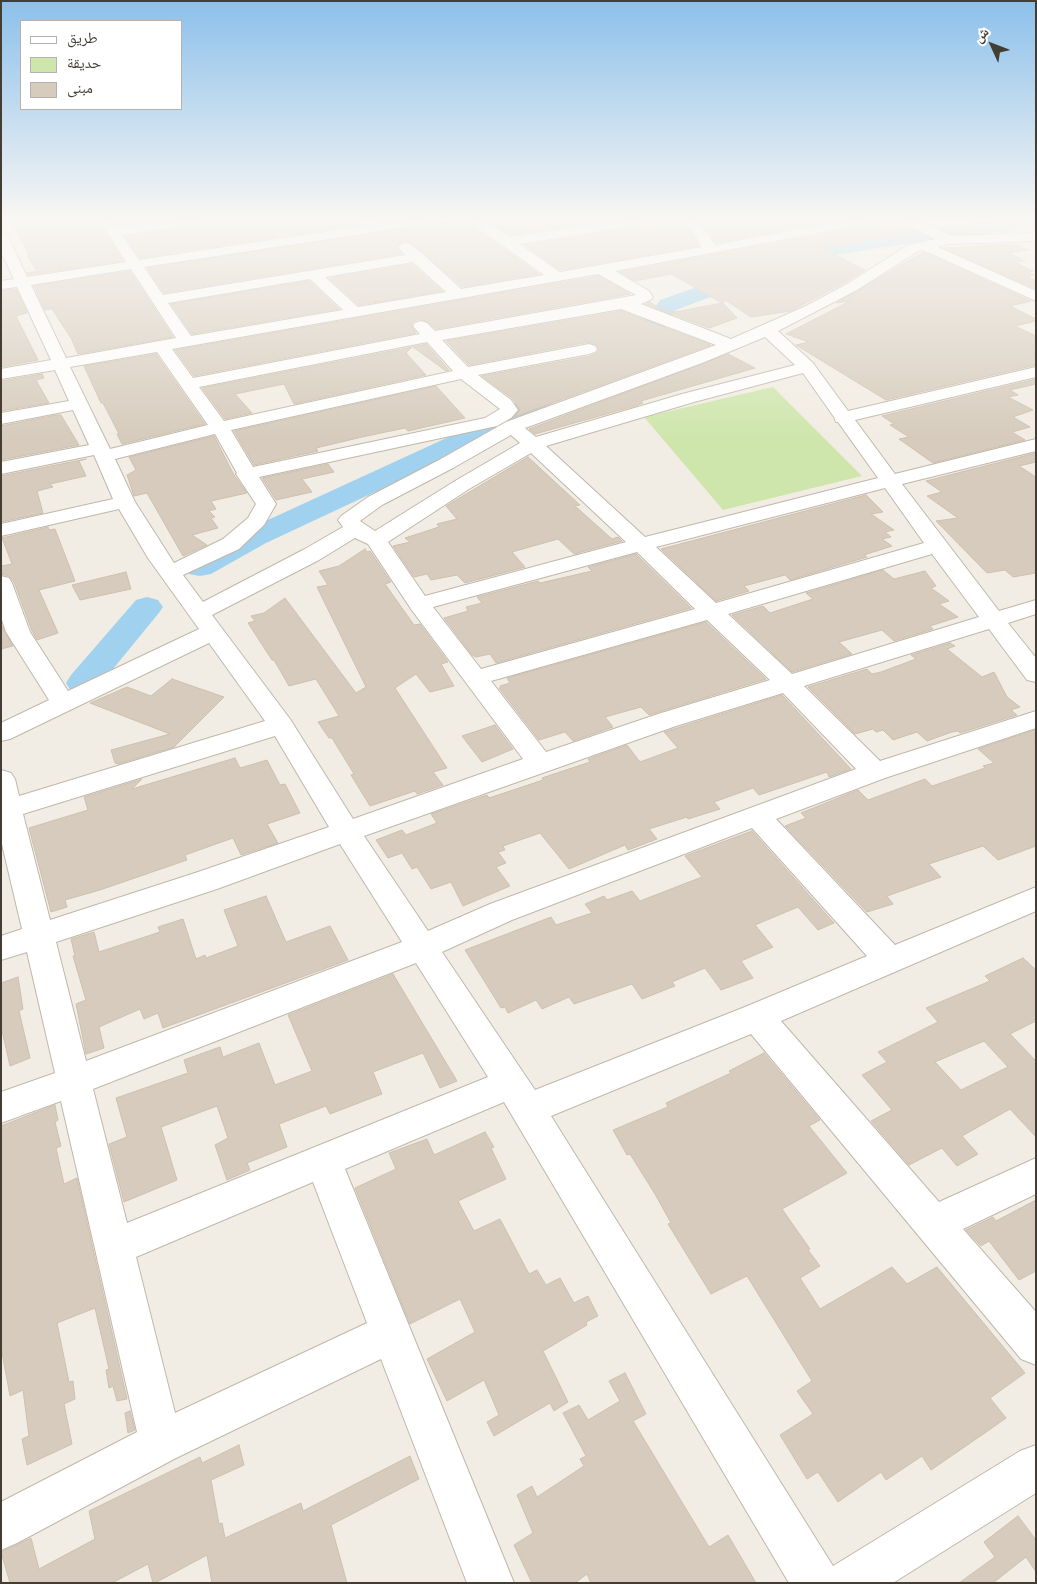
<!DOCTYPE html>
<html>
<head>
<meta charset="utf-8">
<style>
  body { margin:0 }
  #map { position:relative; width:1037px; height:1584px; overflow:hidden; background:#f2ede4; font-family:"Titillium Web","Noto Naskh Arabic",sans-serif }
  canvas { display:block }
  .frame { position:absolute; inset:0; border:2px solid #433d34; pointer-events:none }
  .legend { position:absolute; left:20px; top:20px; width:162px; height:90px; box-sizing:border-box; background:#fff; border:1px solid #b4b1ae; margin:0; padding:6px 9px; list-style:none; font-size:15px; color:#433d34 }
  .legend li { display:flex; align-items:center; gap:10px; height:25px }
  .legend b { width:25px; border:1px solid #b4b1ae }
  .north { position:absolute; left:967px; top:20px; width:50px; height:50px; -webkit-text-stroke:4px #fff; paint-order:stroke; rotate:313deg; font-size:14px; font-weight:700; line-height:20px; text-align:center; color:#433d34 }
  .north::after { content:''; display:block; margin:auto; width:18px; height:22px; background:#433d34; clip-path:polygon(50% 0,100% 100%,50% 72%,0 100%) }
</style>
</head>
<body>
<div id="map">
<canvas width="1037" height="1584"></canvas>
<div class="frame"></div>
<ul class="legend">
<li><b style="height:6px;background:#fff"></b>طريق</li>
<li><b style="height:14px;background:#cee6ac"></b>حديقة</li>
<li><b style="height:14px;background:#d6cbbc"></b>مبنى</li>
</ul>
<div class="north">ش</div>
</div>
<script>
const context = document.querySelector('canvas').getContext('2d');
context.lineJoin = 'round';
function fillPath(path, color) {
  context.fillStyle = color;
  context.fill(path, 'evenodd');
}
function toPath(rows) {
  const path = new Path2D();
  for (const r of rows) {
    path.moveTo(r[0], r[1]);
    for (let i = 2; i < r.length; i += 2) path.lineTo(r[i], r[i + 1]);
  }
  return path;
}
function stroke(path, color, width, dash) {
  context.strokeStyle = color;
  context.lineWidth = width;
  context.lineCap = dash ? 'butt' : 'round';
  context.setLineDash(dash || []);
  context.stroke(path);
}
fillPath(toPath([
  [773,387,862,476,723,510,644,417]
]), '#cee6ac');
fillPath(toPath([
  [1015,219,1036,219,1036,228,935,239,811,259,676,310,665,326,652,338,563,397,484,441,266,543,211,574,200,576,189,574,185,567,189,560,244,531,466,429,545,387,636,328,649,316,660,300,807,248,935,227,1015,219],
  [147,597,158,600,163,607,158,614,95,691,83,694,71,691,66,683,71,675,136,600,147,597]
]), '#a0d1ef');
const building = toPath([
  [25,219,97,219,123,261,28,275,27,273,37,271,27,256,29,255,11,220,25,219],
  [113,219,171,219,118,225,113,219],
  [218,219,221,219,221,221,240,219,252,219,254,221,270,219,351,219,359,225,140,258,125,236,209,225,218,219],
  [465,219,467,219,469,224,539,274,462,287,424,253,411,243,405,241,396,247,401,254,164,293,147,268,465,219],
  [486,219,619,219,510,235,486,219],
  [660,219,683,219,699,246,560,270,525,245,651,225,660,219],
  [699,219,845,219,716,243,699,219],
  [880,219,897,219,899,224,917,232,822,248,865,270,846,282,791,311,751,317,725,300,723,303,737,318,709,328,646,304,649,302,670,313,722,303,671,274,635,281,620,272,877,224,880,219],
  [970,223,991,233,952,234,970,223],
  [1014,244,1028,250,1009,253,1025,261,1015,262,1033,271,1028,272,1034,275,1027,276,1036,281,1036,289,944,248,1014,244],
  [923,252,1031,301,1010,306,1036,319,1036,321,1015,326,1036,336,1036,365,886,400,796,345,809,342,786,334,850,301,836,303,923,252],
  [412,264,442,291,359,305,329,278,412,264],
  [130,271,173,337,78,354,71,338,52,309,45,310,34,286,130,271],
  [598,276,630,294,436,329,428,322,420,319,414,321,411,325,416,333,194,376,175,350,598,276],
  [309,281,339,309,192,334,171,304,309,281],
  [16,289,27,313,16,316,38,360,1,367,1,291,16,289],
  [621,311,711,345,514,417,520,410,513,399,482,376,590,356,596,354,599,350,597,345,589,342,469,365,446,341,621,311],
  [426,344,449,370,446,371,413,347,426,344],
  [412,347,406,353,426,375,294,404,284,384,235,394,252,413,225,419,202,388,412,347],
  [156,354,205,424,122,444,117,434,119,434,103,403,101,403,84,366,156,354],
  [728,354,755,368,641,401,643,403,635,406,535,434,529,429,728,354],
  [42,374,44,378,36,380,49,403,1,411,1,381,42,374],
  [1036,379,1036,384,1010,390,1018,395,1008,397,1033,410,1013,417,1030,427,1012,432,1025,440,933,463,899,439,909,437,890,425,894,424,882,416,1036,379],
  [436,386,465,418,408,431,405,428,362,437,316,448,318,451,254,465,234,431,436,386],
  [56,415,61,415,79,445,1,460,1,426,56,415],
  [214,436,234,475,247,493,211,501,216,509,209,511,215,517,211,518,218,528,192,535,207,545,183,556,147,493,134,496,127,475,136,470,129,457,214,436],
  [1036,453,1036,462,1019,466,1036,477,1036,573,1013,577,1005,570,987,573,936,521,958,518,927,496,942,492,926,481,1036,453],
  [528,457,580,505,575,506,612,539,618,537,622,541,574,554,558,539,512,552,525,567,465,583,457,575,431,580,427,574,414,577,393,546,410,542,405,538,439,527,437,524,457,519,446,506,528,457],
  [86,459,79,461,86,476,50,484,53,487,37,491,43,513,1,522,1,476,86,459],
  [328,464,334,472,302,479,312,492,276,500,262,478,328,464],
  [866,495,883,512,871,514,894,530,885,532,891,537,882,539,892,546,864,555,867,557,790,580,785,575,744,586,749,591,716,601,661,549,866,495],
  [48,527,49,530,55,529,75,581,39,590,58,633,37,640,32,631,14,582,9,576,1,574,1,566,12,564,2,538,48,527],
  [365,549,367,552,370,551,391,582,385,584,414,625,420,624,448,662,441,664,454,686,430,692,416,674,395,688,447,768,433,772,443,785,417,794,415,791,370,806,351,775,354,774,332,738,329,738,318,722,339,716,316,679,289,686,274,660,272,660,248,623,255,621,251,616,264,613,285,598,356,693,366,687,317,587,328,585,319,571,339,566,365,549],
  [636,554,691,608,496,663,490,654,476,657,472,655,444,618,468,611,466,607,482,603,477,597,538,581,540,583,592,571,588,567,636,554],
  [883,570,894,579,925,571,936,586,931,588,949,601,939,604,958,617,930,626,933,629,894,641,882,630,839,642,852,654,792,672,732,615,763,606,770,613,813,599,806,593,883,570],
  [126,572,131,589,80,600,72,585,126,572],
  [706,622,766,679,649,715,641,707,605,717,613,727,573,741,565,732,539,740,499,688,501,687,500,686,510,683,507,678,706,622],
  [1,624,13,646,1,649,1,624],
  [950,643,955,646,947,649,982,677,994,672,1007,697,1020,707,1011,710,1017,715,960,733,958,731,952,732,927,741,917,732,893,740,883,730,876,732,873,729,855,734,808,687,867,669,872,674,881,672,916,659,911,655,950,643],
  [172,679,224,697,174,747,118,764,115,763,111,750,170,734,90,703,127,687,151,696,172,679],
  [782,695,851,769,829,777,827,772,759,795,753,788,714,802,720,809,688,819,687,817,649,829,657,839,628,850,625,845,569,869,540,833,503,846,505,850,498,852,506,863,496,867,510,886,463,906,451,882,431,889,417,867,412,869,402,853,388,858,376,840,402,830,406,835,437,823,431,814,487,795,489,798,543,780,542,778,590,762,588,759,627,745,640,762,678,748,664,732,782,695],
  [495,725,513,749,482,762,462,736,495,725],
  [1035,730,1036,846,998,860,983,846,929,864,941,877,887,896,893,904,867,912,785,826,806,818,801,813,858,790,868,800,925,779,932,786,985,768,983,766,994,763,978,749,1035,730],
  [235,758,240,768,267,760,280,785,285,784,300,813,267,824,278,843,241,855,233,838,185,855,187,860,100,890,65,900,67,907,51,912,29,828,88,810,84,797,142,779,132,789,235,758],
  [752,831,834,923,818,930,798,907,755,925,773,947,741,961,753,978,721,990,705,968,672,982,675,986,642,999,632,984,574,1004,569,997,542,1009,536,1000,508,1013,505,1007,501,1008,465,950,551,917,556,925,592,913,585,904,604,896,607,900,632,891,640,901,702,877,685,856,752,831],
  [266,896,286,942,330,926,348,960,163,1028,158,1013,144,1019,140,1009,99,1027,104,1048,86,1054,76,1004,86,1000,73,956,75,956,71,939,94,932,99,952,160,932,158,927,183,919,196,959,205,955,206,958,238,946,224,910,266,896],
  [1023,958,1036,970,1036,1021,1010,1034,1036,1061,1036,1137,1010,1109,962,1136,978,1154,957,1166,942,1148,909,1165,871,1121,892,1110,862,1075,887,1062,878,1052,938,1022,926,1008,990,981,985,976,1023,958],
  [984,1041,1008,1067,961,1090,935,1062,984,1041],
  [393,974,457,1081,440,1088,423,1053,373,1072,382,1094,330,1114,326,1106,279,1124,287,1147,247,1163,250,1170,227,1180,215,1145,228,1138,217,1106,161,1127,177,1180,124,1202,109,1144,127,1137,116,1098,188,1073,184,1060,220,1047,223,1057,259,1043,275,1085,312,1071,288,1015,393,974],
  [18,977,23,1009,19,1011,30,1058,10,1066,1,1026,1,983,18,977],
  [764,1053,820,1120,809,1126,847,1173,782,1209,810,1249,808,1250,820,1266,800,1278,820,1309,892,1267,907,1284,937,1267,1025,1373,990,1398,1006,1418,992,1428,931,1470,922,1456,886,1480,881,1472,838,1502,818,1472,807,1479,780,1435,813,1414,797,1391,812,1381,747,1276,711,1294,668,1224,671,1223,655,1194,630,1154,627,1155,613,1130,668,1107,666,1103,731,1073,729,1071,764,1053],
  [55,1105,58,1120,55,1122,61,1146,56,1148,64,1184,77,1178,127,1399,117,1401,113,1386,109,1388,106,1370,109,1369,95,1308,57,1323,69,1382,73,1381,75,1399,64,1404,72,1444,27,1465,22,1439,29,1436,23,1390,10,1396,1,1347,1,1126,55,1105],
  [485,1132,494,1147,491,1148,506,1179,458,1201,474,1231,500,1219,529,1274,537,1270,546,1285,560,1278,574,1303,588,1296,598,1316,586,1322,587,1325,543,1351,568,1402,554,1411,550,1403,494,1436,487,1422,499,1415,484,1380,447,1401,427,1359,475,1332,460,1299,410,1324,355,1188,396,1169,389,1153,427,1139,434,1155,485,1132],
  [1036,1200,1036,1271,1019,1280,989,1241,981,1246,966,1230,993,1217,996,1221,1036,1200],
  [625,1373,646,1414,633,1421,709,1547,728,1535,756,1583,591,1583,587,1574,575,1583,532,1583,514,1545,533,1533,517,1495,532,1486,537,1497,584,1466,580,1459,586,1456,563,1413,579,1405,588,1420,620,1401,609,1381,625,1373],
  [130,1411,135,1430,128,1433,125,1413,130,1411],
  [239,1445,244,1465,211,1480,219,1524,222,1523,225,1538,301,1503,303,1511,410,1456,419,1479,331,1525,347,1583,212,1583,207,1555,155,1583,153,1583,148,1564,112,1583,10,1583,1,1552,31,1538,39,1569,95,1539,89,1511,200,1457,202,1463,239,1445],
  [1018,1516,1036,1540,1036,1572,1026,1557,993,1583,959,1583,995,1557,984,1542,1018,1516]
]);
fillPath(building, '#d6cbbc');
stroke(building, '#cec0ad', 1);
const minor = toPath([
  [99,219,111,219,117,227,183,219,216,219,209,223,122,235,139,260,410,219,441,219,434,223,144,267,163,295,405,255,398,247,405,243,410,244,423,254,461,289,544,275,470,222,469,219,483,219,510,237,629,219,658,219,651,223,520,244,560,272,702,247,685,219,697,219,715,245,853,219,878,219,877,222,872,223,615,271,649,291,653,297,650,300,641,304,731,339,806,306,847,284,908,245,936,239,900,222,899,219,915,219,952,236,1036,233,1036,241,950,244,938,247,1036,291,1036,301,923,250,918,251,857,290,778,331,813,363,848,411,1036,367,1036,377,855,420,895,474,1036,439,1036,451,902,484,999,611,1036,600,1036,614,1008,623,1036,658,1036,682,1027,680,989,629,804,686,880,761,1036,711,1036,728,885,778,776,819,895,945,1036,887,1036,911,781,1021,939,1202,1036,1158,1036,1194,963,1229,1036,1312,1036,1365,1021,1359,751,1034,551,1116,833,1566,1020,1451,1036,1445,1036,1493,893,1583,789,1583,504,1102,345,1169,514,1583,467,1583,381,1359,176,1458,17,1543,1,1550,1,1502,137,1432,61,1101,1,1123,1,1092,55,1073,27,952,1,960,1,936,22,929,1,840,1,770,11,773,15,779,19,796,265,721,209,643,10,739,1,741,1,723,49,700,6,632,1,617,1,576,9,578,12,583,30,632,68,691,199,629,148,558,119,509,1,536,1,524,113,499,94,455,1,474,1,462,89,445,73,410,1,424,1,413,69,401,55,370,1,379,1,369,51,360,17,287,1,289,1,281,14,279,1,252,1,232,8,236,27,277,126,262,99,219],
  [413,262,446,292,358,307,325,277,413,262],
  [131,269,176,338,66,358,31,285,131,269],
  [598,274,636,295,435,331,427,323,421,321,415,323,413,326,420,334,193,378,172,349,598,274],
  [310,279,343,310,191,336,168,303,310,279],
  [621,309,716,345,506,422,439,460,368,497,341,516,338,520,343,527,303,550,203,602,183,575,239,549,264,525,276,504,259,477,497,426,511,418,518,410,511,400,478,375,589,354,595,352,597,349,595,346,589,344,468,367,442,340,621,309],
  [765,337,795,365,682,394,536,437,525,428,702,363,765,337],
  [427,342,453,371,224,421,199,387,427,342],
  [157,352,208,425,110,449,70,367,157,352],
  [803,373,834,417,836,422,838,422,878,478,645,537,546,446,694,402,803,373],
  [461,379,500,409,485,418,253,467,231,430,461,379],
  [215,434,237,473,236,474,256,504,248,518,223,539,174,563,135,502,115,459,215,434],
  [511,435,520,443,455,481,375,531,360,521,382,505,453,468,511,435],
  [531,453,626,542,425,596,388,542,469,489,531,453],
  [885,488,924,543,716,603,656,547,885,488],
  [355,538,368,544,411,609,523,759,353,819,290,719,212,615,319,560,355,538],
  [637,552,695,609,481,669,433,607,637,552],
  [932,554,979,617,792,674,728,614,932,554],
  [707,620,770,680,658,714,546,752,491,681,707,620],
  [783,693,856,769,490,904,428,931,364,836,676,726,783,693],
  [275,736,329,827,195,873,50,920,23,814,275,736],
  [752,828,867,956,745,1007,535,1090,442,952,512,920,752,828],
  [340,844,402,942,86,1061,56,942,217,889,340,844],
  [416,963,488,1077,127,1223,93,1089,416,963],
  [313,1182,367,1323,175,1413,136,1257,313,1182]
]);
stroke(minor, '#c0b7aa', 2);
fillPath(minor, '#fff');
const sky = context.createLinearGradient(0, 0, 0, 440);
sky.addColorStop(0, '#8bc0eb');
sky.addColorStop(0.5, '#f9f7f3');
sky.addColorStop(1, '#f9f7f300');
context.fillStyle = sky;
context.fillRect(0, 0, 1037, 440);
</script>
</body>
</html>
